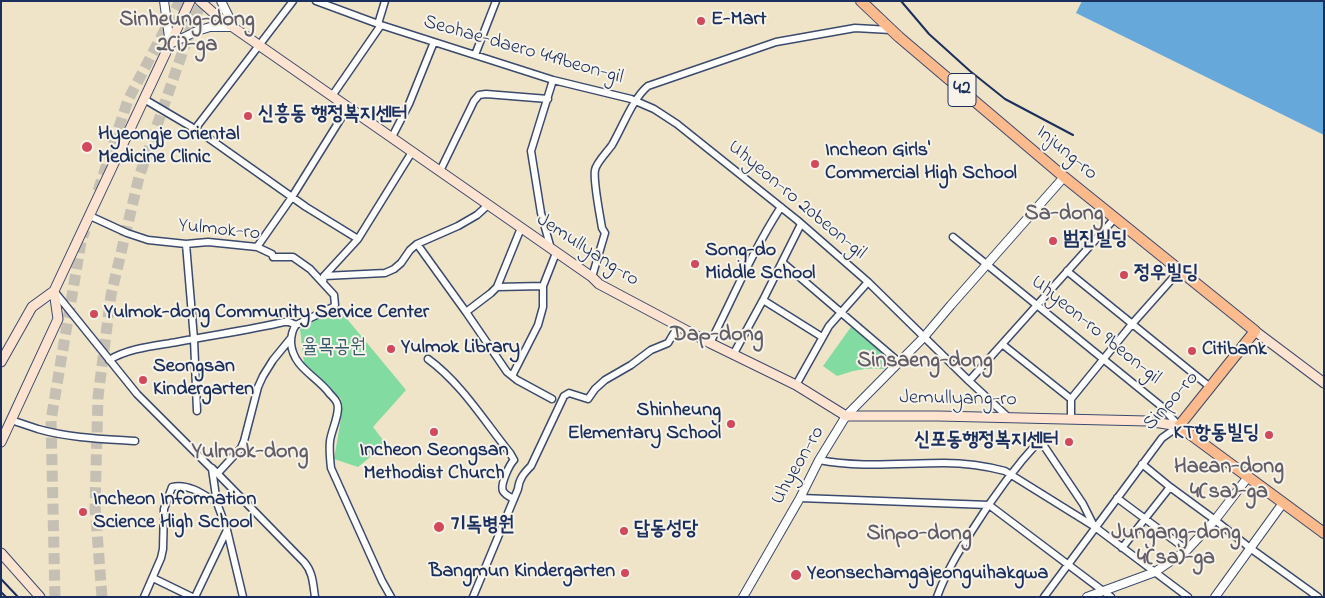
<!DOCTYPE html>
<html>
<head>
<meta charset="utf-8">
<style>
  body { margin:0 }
  #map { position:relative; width:1325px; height:598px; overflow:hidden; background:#efe4c8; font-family:"Indie Flower",sans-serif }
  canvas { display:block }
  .frame { position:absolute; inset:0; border:2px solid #1b2f5e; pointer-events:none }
</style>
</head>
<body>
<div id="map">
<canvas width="1325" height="598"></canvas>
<div class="frame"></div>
</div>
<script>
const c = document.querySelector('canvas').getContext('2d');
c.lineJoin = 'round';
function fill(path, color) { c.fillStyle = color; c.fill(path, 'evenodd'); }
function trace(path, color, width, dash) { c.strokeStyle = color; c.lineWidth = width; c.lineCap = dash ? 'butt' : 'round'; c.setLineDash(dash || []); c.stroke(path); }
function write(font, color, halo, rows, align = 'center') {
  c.font = font + ' "Indie Flower","Poor Story",sans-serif'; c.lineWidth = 4; c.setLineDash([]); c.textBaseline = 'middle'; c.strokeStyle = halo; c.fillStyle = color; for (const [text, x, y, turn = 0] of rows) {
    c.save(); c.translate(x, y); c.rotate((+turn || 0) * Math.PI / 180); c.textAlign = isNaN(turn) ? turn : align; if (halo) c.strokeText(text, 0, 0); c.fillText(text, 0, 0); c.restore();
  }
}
fill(new Path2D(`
  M 338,308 L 406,390 L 373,427 L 386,444 L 358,467 L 334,459 L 342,413 L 341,399 L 304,363 L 300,329 Z
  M 851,327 L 892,361 L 885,369 C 867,367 854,370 837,376 L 823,366 Z`), '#82dba0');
fill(new Path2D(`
  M 1082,1 L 1324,1 L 1324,135 L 1076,13 Z`), '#67a8db');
trace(new Path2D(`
  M 98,191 L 128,100 L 180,1
  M 55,597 L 51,420 L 81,242 L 85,230
  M 102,597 L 95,506 L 98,397 L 111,295 L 139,177 L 192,25 L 202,1`), '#c5c0b3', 11, [11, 5.5]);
const minor = new Path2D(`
  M 316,1 L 381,25 L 553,80 L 631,99 L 654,109 L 677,124 L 797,220 L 868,282 L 969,381 L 1009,418
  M 378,24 L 385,1
  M 475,55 L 496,1
  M 332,96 L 381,25
  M 144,99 L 200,132 L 306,207 L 358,239
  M 195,129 L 293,1
  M 392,137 L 409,104 L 434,42
  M 440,171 L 474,101 L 479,95 L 486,94 L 548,99
  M 90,216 L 127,233 L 148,240 L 186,244 L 208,242 L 257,247 L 272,254 L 273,257 L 293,257 L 310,269 L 334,295 L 335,305 L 333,307 L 296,325 C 292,330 291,336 291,343 C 293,368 317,376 330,394 C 333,397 336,400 337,403 C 341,412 331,431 330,441 C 329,450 330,459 331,468 L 382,581 L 391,597
  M 953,237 L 1161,406 L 1179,426 L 1162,438 L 1044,597
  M 186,244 L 194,339 L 197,411
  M 417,244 L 466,312 L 507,372 L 517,380 L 552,399
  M 257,247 L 292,197 L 348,107
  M 551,249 L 541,213 L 531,151 L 553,80
  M 782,262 L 900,363
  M 1067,271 L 1210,387
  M 324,276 L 358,239 L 412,152
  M 592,277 L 605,233 L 602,228 C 600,215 593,181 595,170 C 596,163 607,152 612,145 C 622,128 633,98 648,86 L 776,42 L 855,28 L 891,30
  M 323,282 L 324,276 L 385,273 L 394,269 L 401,263 L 410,250 L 417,244 L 458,226 L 477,215 L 488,205
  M 543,286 L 556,253
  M 497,287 L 543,286 L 543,307 L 538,325 L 512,376
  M 54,291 L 137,394 L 212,469 L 217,503 L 227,530 L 243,597
  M 763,300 L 822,337
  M 466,312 L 491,293 L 497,287 L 521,228
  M 710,343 C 733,298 753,250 781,207
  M 1002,344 L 1071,399
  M 733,355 L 763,300 L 801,224
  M 428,359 C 462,384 484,421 510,453 L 514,460 C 509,465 500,485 503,491 C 505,495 510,497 514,499
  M 109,360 C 129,348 154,346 177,342 C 213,335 249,330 284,322 L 289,322 L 296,325
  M 969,381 L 1115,218
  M 796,385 L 829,326 L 868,282
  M 1071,419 L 1071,399 L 1132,324 L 1180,270
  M 11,420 C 20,423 29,426 38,429 C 69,438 103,439 135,441
  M 819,460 C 860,468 902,463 944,463 C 964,463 986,466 1005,471 L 1095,527 L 1188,597
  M 1142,464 L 1170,487 L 1215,520 L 1250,548 L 1318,597
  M 212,468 L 304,562 C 313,572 313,584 315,597
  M 218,473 L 241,448 L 244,441 L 258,387 L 263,376 L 273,360 L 291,338
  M 800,498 L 989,505 L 1111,597
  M 1117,498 L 1187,550
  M 1122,548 L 1170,487
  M 153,578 L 192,597
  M 144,597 L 161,558 L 163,549 L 164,509 L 172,487 C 188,483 203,494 217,503
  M 195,597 L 227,530
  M 473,597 L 518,489 C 519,479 524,473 531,466 L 564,396 L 569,393 L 588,399 L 595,389 L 605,380 L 631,365 L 651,350 L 668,343 L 678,326
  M 937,597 C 946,572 959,551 973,529 C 993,497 1015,467 1040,440 L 1083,504 L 1094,526`);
const tertiary = new Path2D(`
  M 164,1 L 170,44 L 197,31 L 210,27 L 234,27 L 221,1
  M 743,597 L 800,498 L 819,460 L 846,416 L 924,337 L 951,305 L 1064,177
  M 1087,597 L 1155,572 L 1187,550 L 1215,520 L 1248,477
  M 1215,597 L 1283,503`);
const secondary = new Path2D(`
  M 200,1 L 217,16 L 592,277 L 599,284 L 710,343 L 796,385 L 846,416 L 938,416 L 1147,421 L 1179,426
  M 1255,331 L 1324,383
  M 1,362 L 32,307 L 54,291 L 190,1
  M 1,442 L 58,319 L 54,291
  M 1,553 L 40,597`);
const primary = new Path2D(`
  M 861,1 L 899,37 L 1064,177 L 1255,331 L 1179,426 L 1324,533`);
trace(minor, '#3b4a6e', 9);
trace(tertiary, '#3b4a6e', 10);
trace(secondary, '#3b4a6e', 11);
trace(primary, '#3b4a6e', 12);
trace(minor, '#fff', 6);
trace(tertiary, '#fff', 8);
trace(secondary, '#fee3d1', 9);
trace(primary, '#fcba8d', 10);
trace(new Path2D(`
  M 901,1 L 929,34 L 970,71 L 1005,99 L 1073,135
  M 1,579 L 18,597
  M 1,592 L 6,597`), '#1b2f5e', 2);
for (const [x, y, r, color] of [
  [701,21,5,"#d1495b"],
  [248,116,5,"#d1495b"],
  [87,147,6,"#d1495b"],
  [815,164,5,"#d1495b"],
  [1053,241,5,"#d1495b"],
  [695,264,5,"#d1495b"],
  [1124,275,5,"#d1495b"],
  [94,314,5,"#d1495b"],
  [391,349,5,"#d1495b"],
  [1192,351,5,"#d1495b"],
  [143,380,5,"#d1495b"],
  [731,424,5,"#d1495b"],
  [434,432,5,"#d1495b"],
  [1269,435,5,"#d1495b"],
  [1069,442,5,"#d1495b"],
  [83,512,5,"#d1495b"],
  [439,527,6,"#d1495b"],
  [624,531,5,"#d1495b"],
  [625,573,5,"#d1495b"],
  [796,575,6,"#d1495b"]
]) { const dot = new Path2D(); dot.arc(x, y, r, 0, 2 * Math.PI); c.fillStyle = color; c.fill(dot); trace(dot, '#f7f3e8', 2); }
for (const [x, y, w] of [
  [962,90,28]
]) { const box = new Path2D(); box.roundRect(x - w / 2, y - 16.5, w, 33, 4); c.fillStyle = '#f7f3e8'; c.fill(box); trace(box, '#1b2f5e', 1); }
write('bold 19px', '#1b2f5e', null, [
  ["42",962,90]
]);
write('bold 20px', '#1b2f5e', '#f7f3e8', [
  ["E-Mart",711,21],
  ["신흥동 행정복지센터",258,116],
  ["Hyeongje Oriental",98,136],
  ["Medicine Clinic",98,159],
  ["Incheon Girls'",825,152],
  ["Commercial High School",825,175],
  ["범진빌딩",1063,241],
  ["Song-do",705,252],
  ["Middle School",705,275],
  ["정우빌딩",1134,275],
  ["Yulmok-dong Community Service Center",104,314],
  ["Yulmok Library",401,349],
  ["Citibank",1202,351],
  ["Seongsan",153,368],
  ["Kindergarten",153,391],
  ["Shinheung",721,412,"right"],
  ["Elementary School",721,435,"right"],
  ["KT항동빌딩",1259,435,"right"],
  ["신포동행정복지센터",1059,442,"right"],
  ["Incheon Seongsan",434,452,"center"],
  ["Methodist Church",434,475,"center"],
  ["Incheon Information",93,501],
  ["Science High School",93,524],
  ["기독병원",450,527],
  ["답동성당",634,531],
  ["Bangmun Kindergarten",615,573,"right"],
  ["Yeonsechamgajeonguihakgwa",807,575]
], 'left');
write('20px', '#1b2f5e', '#f7f3e8', [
  ["Seohae-daero 449beon-gil",523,51,16],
  ["Injung-ro",1066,154,40],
  ["Uhyeon-ro 20beon-gil",796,201,40],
  ["Yulmok-ro",219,231,6],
  ["Jemullyang-ro",587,251,33],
  ["Uhyeon-ro 9beon-gil",1095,331,39],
  ["Jemullyang-ro",958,400,1],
  ["Sinpo-ro",1172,402,-48],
  ["Uhyeon-ro",799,466,-60]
]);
write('20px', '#355a6e', '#f7f3e8', [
  ["율목공원",334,349]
]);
write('bold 22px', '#625e69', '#f7f3e8', [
  ["Sinheung-dong",187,21],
  ["2(i)-ga",187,46],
  ["Sa-dong",1064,215],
  ["Dap-dong",717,336],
  ["Sinsaeng-dong",925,362],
  ["Yulmok-dong",250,453],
  ["Haean-dong",1229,468],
  ["4(sa)-ga",1229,493],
  ["Jungang-dong",1176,534],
  ["4(sa)-ga",1176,559],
  ["Sinpo-dong",919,535]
]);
</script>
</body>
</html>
